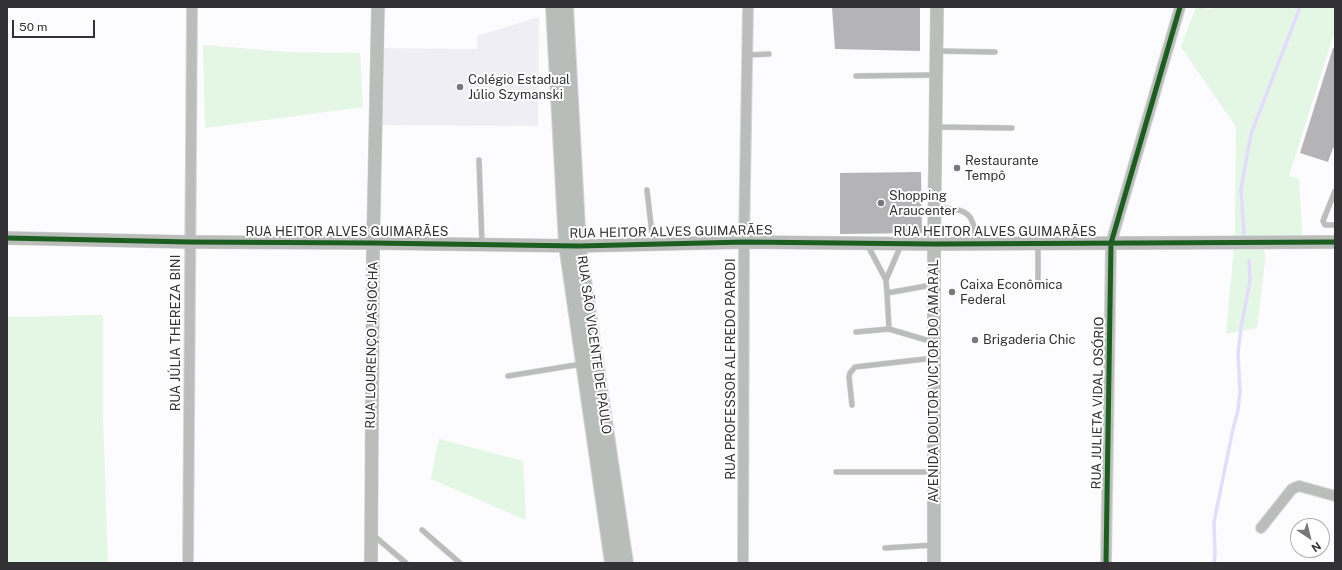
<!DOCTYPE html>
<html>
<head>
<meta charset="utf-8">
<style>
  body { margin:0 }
  #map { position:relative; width:1342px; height:570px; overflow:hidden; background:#fcfbfd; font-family:"Public Sans",sans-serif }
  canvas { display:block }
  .frame { position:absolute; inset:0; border:8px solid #323133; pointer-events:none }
  .north { position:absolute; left:1290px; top:518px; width:40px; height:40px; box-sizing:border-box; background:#fff; border:1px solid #adadad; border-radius:50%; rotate:145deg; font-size:11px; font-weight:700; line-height:16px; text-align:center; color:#323133 }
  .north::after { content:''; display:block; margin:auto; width:14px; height:18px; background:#79787a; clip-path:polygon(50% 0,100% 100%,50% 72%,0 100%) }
  .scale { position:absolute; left:12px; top:20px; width:83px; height:18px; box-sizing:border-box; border:2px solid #323133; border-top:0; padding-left:5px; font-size:12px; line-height:14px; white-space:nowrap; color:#323133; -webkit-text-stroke:3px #fff; paint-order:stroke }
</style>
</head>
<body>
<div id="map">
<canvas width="1342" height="570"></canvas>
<div class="frame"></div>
<div class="north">N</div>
<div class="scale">50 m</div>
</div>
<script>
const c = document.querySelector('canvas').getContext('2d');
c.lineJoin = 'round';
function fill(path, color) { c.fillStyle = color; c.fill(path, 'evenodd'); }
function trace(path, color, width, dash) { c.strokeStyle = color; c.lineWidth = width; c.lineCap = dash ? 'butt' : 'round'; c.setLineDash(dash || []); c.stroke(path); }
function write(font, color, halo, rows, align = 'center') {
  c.font = font + ' "Public Sans",sans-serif'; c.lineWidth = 4; c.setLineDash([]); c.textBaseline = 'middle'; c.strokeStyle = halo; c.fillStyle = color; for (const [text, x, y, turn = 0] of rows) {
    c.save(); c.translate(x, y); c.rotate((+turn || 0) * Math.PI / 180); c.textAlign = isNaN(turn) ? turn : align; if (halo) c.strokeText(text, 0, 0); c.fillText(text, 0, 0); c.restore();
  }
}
fill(new Path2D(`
  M 539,17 L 538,126 L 382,125 L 383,48 L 477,49 L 477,36 Z`), '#f0eef5');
fill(new Path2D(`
  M 1196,7 L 1211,9 L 1220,7 L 1335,7 L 1335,30 L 1289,176 L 1299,179 L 1302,235 L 1264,235 L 1265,262 L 1257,328 L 1226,334 L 1235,235 L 1236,127 L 1181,47 Z
  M 203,45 L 287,52 L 360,53 L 363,107 L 205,128 Z
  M 103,315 L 103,419 L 108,563 L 7,563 L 7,317 Z
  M 439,439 L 523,461 L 526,520 L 431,479 Z`), '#e4f6e4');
trace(new Path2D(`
  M 1244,234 L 1241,189 L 1251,134 L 1300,7
  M 1214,563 L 1215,554 L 1214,522 L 1233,429 L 1238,410 L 1240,391 L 1238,353 L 1241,328 L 1250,280 L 1249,261`), '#e4dcfe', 3.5);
fill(new Path2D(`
  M 832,7 L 920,7 L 920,51 L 835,49 Z
  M 1333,48 L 1335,48 L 1335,149 L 1333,148 L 1328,162 L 1300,153 Z
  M 921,172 L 922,233 L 840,234 L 840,173 Z`), '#b4b3b5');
const service = new Path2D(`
  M 938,51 L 995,52
  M 748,55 L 769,54
  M 856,76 L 935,75
  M 937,127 L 1012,128
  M 479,160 L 482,244
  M 647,190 L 653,243
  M 1335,191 L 1323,221 L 1325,225 L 1335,225
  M 935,208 C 947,209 967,207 972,221 C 975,227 975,236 976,243
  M 867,244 L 886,280 L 887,293
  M 1038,244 L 1038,285
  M 886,280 L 901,245
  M 932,285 L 887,293 L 889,329 L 933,342
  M 856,332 L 889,329
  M 508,376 L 582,364
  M 852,405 L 849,377 L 850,373 L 855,367 L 934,358
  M 836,472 L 933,472
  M 422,530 L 460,563
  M 373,535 L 406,563
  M 885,548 L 934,545`);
const minor = new Path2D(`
  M 1261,528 L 1292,489 L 1299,486 L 1335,496
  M 188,563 L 192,7
  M 743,563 L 744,242 L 748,7
  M 1106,563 L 1111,243 L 1180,7`);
const tertiary = new Path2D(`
  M 7,238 L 189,242 L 373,243 L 579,246 L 744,242 L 934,244 L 1335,242
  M 371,563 L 373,248 L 378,7
  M 934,563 L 934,244 L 937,7`);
const secondary = new Path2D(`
  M 553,7 L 566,245 L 612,563
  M 566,7 L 579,246 L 626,563`);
trace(service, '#d8d7d9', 6);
trace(minor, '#d8d7d9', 12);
trace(tertiary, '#d8d7d9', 14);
trace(secondary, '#d8d7d9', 16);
trace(service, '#babdba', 5);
trace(minor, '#babdba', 10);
trace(tertiary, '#babdba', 13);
trace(secondary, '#b9bdb9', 14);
trace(new Path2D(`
  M 7,238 L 189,242 L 373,243 L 579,246 L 744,242 L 934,244 L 1335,242
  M 1106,563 L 1111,243 L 1180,7`), '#1b5e20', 5);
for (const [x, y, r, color] of [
  [460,87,4,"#79787a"],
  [957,168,4,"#79787a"],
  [881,203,4,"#79787a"],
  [952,292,4,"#79787a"],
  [975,340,4,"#79787a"]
]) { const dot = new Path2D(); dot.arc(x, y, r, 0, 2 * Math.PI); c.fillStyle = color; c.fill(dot); trace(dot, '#fff', 1.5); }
write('13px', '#323133', '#fff', [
  ["Colégio Estadual",468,80],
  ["Júlio Szymanski",468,95],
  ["Restaurante",965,161],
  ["Tempô",965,176],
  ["Shopping",889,196],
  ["Araucenter",889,211],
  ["Caixa Econômica",960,285],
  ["Federal",960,300],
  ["Brigaderia Chic",983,340]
], 'left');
write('13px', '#323133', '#fff', [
  ["RUA HEITOR ALVES GUIMARÃES",347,232],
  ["RUA HEITOR ALVES GUIMARÃES",671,232,-1],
  ["RUA HEITOR ALVES GUIMARÃES",995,232],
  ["RUA JÚLIA THEREZA BINI",176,333,-90],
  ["RUA LOURENÇO JASIOCHA",372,345,-89],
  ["RUA SÃO VICENTE DE PAULO",594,345,82],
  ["RUA PROFESSOR ALFREDO PARODI",731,369,-90],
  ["AVENIDA DOUTOR VICTOR DO AMARAL",934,381,-90],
  ["RUA JULIETA VIDAL OSÓRIO",1098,403,-89]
]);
</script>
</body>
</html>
